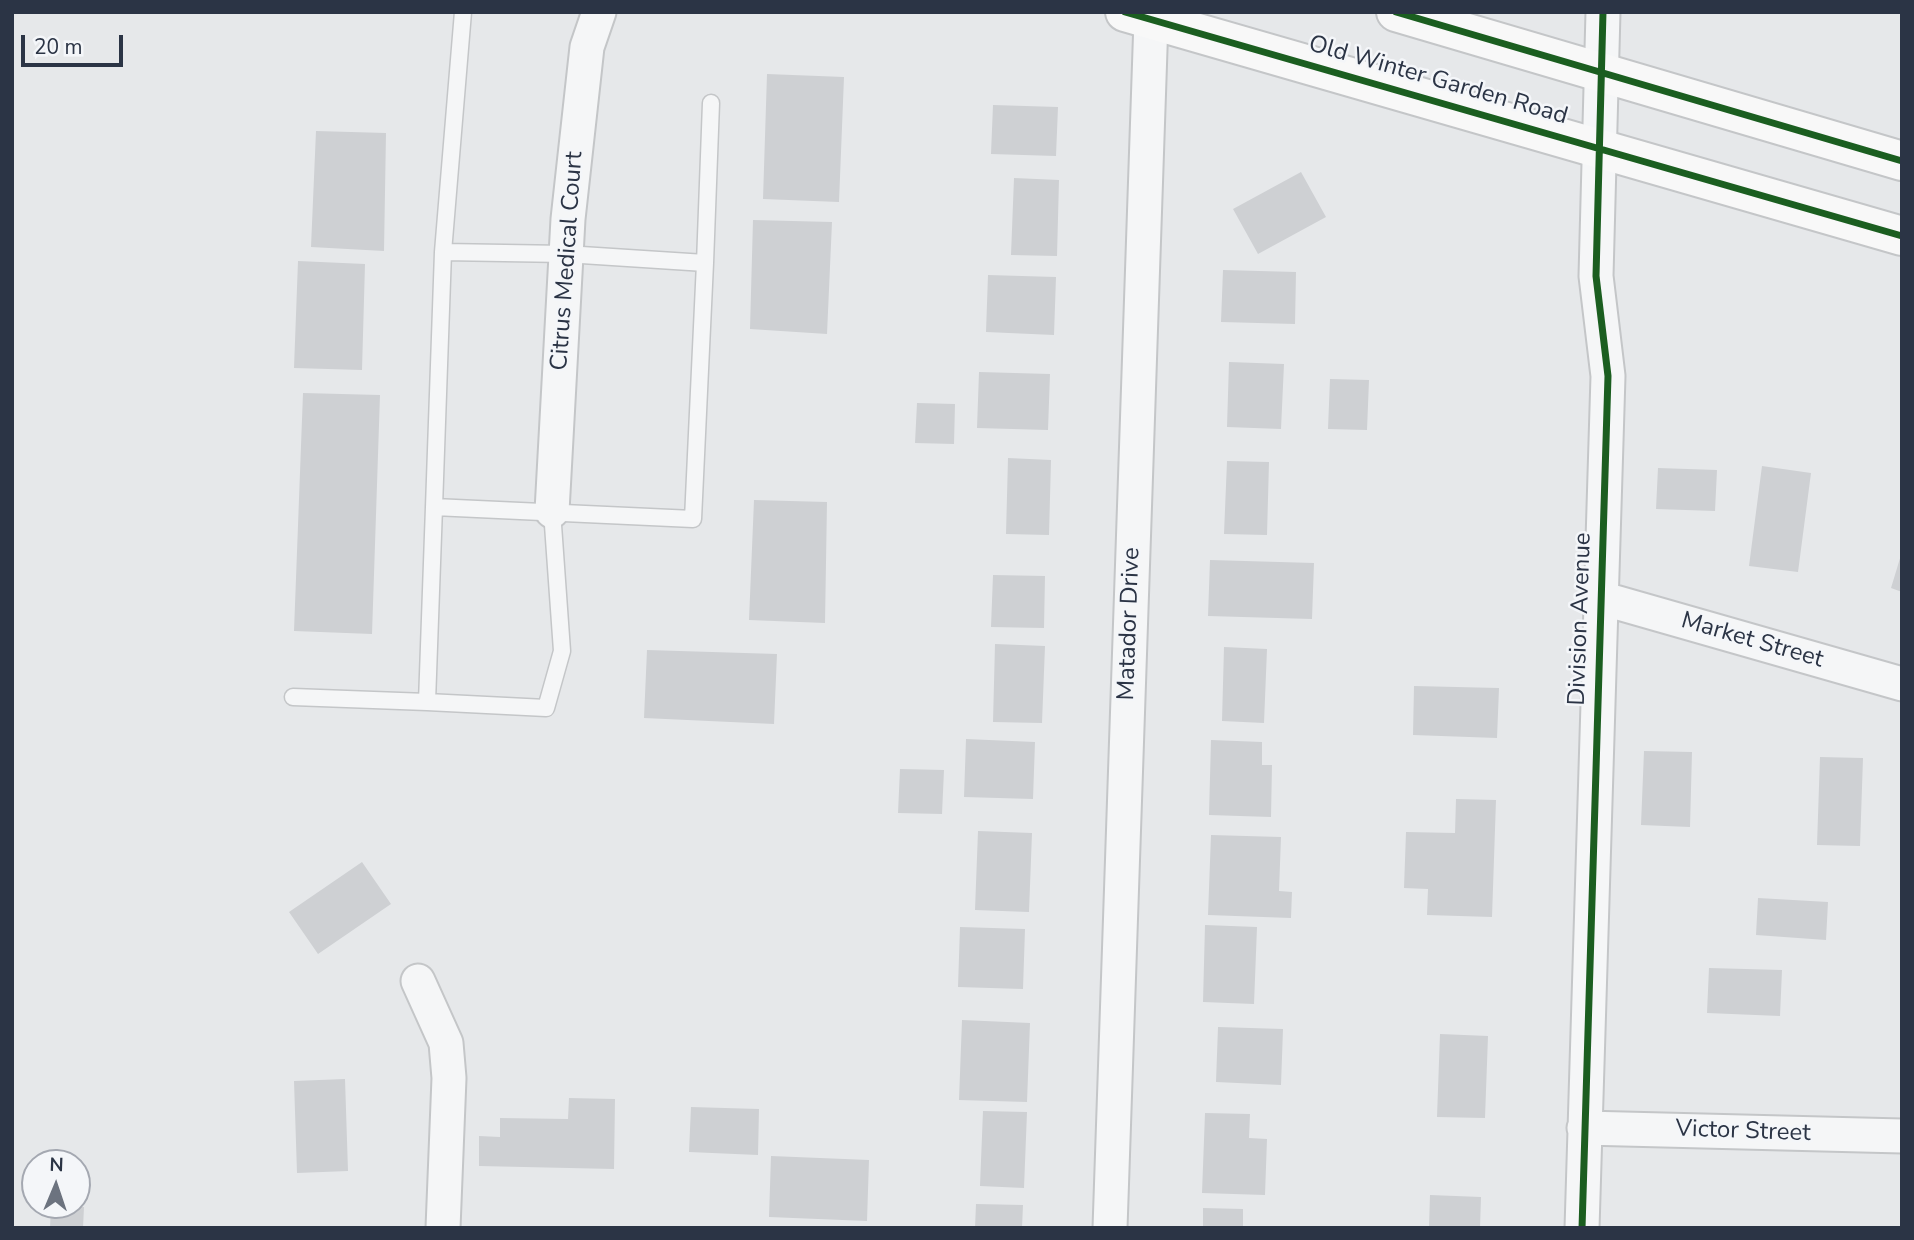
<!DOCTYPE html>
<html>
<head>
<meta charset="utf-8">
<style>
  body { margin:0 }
  #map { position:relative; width:1914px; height:1240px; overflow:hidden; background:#e6e8ea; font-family:"Nunito Sans",sans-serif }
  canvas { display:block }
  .frame { position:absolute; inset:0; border:14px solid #2b3445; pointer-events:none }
  .north { position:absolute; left:21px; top:1149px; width:70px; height:70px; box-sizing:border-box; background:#f4f6f9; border:2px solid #a4a8b1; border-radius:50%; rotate:2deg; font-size:19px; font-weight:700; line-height:28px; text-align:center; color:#2b3445 }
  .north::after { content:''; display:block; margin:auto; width:24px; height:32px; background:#6c737f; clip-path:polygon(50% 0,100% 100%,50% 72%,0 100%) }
  .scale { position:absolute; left:21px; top:35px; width:102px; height:32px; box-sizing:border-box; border:4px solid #2b3445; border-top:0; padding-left:9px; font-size:21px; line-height:24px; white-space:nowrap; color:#2b3445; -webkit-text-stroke:5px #f4f6f9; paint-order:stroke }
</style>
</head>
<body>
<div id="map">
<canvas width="1914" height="1240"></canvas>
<div class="frame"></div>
<div class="north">N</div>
<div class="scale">20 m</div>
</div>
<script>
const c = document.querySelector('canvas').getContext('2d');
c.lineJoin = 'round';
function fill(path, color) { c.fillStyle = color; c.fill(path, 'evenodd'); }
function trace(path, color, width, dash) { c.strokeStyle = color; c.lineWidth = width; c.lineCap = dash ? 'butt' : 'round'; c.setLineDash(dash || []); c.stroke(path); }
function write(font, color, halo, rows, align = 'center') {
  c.font = font + ' "Nunito Sans",sans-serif'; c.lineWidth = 5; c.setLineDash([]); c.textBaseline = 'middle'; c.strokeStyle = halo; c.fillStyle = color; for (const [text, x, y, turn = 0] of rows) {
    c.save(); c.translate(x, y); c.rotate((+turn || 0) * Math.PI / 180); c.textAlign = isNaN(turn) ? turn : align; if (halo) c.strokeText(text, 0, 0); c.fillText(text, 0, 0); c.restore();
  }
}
fill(new Path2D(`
  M 767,74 L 844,77 L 839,202 L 763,199 Z
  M 993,105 L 1058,107 L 1056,156 L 991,154 Z
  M 316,131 L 386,133 L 384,251 L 311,247 Z
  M 1301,172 L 1326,217 L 1258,254 L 1233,209 Z
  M 1014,178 L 1059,180 L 1057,256 L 1011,255 Z
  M 753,220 L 832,222 L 827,334 L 750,329 Z
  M 298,261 L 365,264 L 362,370 L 294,368 Z
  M 1223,270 L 1296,272 L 1295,324 L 1221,322 Z
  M 988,275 L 1056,277 L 1054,335 L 986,332 Z
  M 1229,362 L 1284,364 L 1281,429 L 1227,427 Z
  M 979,372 L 1050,374 L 1048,430 L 977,428 Z
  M 1330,379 L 1369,380 L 1367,430 L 1328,429 Z
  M 303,393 L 380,395 L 372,634 L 294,631 Z
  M 917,403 L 955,404 L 954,444 L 915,443 Z
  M 1008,458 L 1051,460 L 1049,535 L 1006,534 Z
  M 1227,461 L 1269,462 L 1267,535 L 1224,534 Z
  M 1762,466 L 1811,473 L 1798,572 L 1749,566 Z
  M 1658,468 L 1717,470 L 1715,511 L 1656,509 Z
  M 754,500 L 827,502 L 825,623 L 749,620 Z
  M 1901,555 L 1902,555 L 1902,592 L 1891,588 Z
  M 1210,560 L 1314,563 L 1312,619 L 1208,616 Z
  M 993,575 L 1045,576 L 1044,628 L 991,627 Z
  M 995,644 L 1045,646 L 1042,723 L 993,722 Z
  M 1224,647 L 1267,649 L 1264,723 L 1222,721 Z
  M 647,650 L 777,654 L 774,724 L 644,718 Z
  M 1414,686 L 1499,688 L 1497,738 L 1413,735 Z
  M 966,739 L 1035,742 L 1033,799 L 964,797 Z
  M 1211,740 L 1262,742 L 1262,765 L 1272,765 L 1271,817 L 1209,815 Z
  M 1644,751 L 1692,752 L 1690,827 L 1641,825 Z
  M 1820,757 L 1863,758 L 1860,846 L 1817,845 Z
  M 900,769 L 944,770 L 942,814 L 898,813 Z
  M 1456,799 L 1496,800 L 1492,917 L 1427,915 L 1428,889 L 1404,888 L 1406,832 L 1455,833 Z
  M 978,831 L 1032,833 L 1029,912 L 975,910 Z
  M 1211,835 L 1281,837 L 1279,891 L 1292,892 L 1291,918 L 1208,915 Z
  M 362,862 L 391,904 L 318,954 L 289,912 Z
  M 1758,898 L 1828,902 L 1826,940 L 1756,935 Z
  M 1205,925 L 1257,927 L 1254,1004 L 1203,1002 Z
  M 960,927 L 1025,929 L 1023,989 L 958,987 Z
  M 1709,968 L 1782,970 L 1780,1016 L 1707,1013 Z
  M 962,1020 L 1030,1023 L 1027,1102 L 959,1100 Z
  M 1218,1027 L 1283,1029 L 1281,1085 L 1216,1082 Z
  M 1440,1034 L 1488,1036 L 1485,1118 L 1437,1117 Z
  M 345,1079 L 348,1171 L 297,1173 L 294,1081 Z
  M 569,1098 L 615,1099 L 614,1169 L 479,1166 L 479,1136 L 500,1137 L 500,1118 L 568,1119 Z
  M 691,1107 L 759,1109 L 758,1155 L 689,1152 Z
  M 983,1111 L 1027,1112 L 1024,1188 L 980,1186 Z
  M 1205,1113 L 1250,1114 L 1249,1138 L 1267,1139 L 1265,1195 L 1202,1193 Z
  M 771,1156 L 869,1160 L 867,1221 L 769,1217 Z
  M 1430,1195 L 1481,1197 L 1480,1228 L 1429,1228 Z
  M 976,1204 L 1023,1205 L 1022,1228 L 975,1228 Z
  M 51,1206 L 84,1207 L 83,1228 L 50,1228 Z
  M 1203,1208 L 1243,1209 L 1243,1228 L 1203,1228 Z`), '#ced0d3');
const service = new Path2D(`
  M 443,252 L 566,254 L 705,263 L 693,519 L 434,507 Z
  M 443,252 L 463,12
  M 705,263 L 711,103
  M 434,507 L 427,702 L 546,708 L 562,651 L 552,511
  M 293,697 L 427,702`);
const minor = new Path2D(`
  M 552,511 L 568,219 L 587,47 L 599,12
  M 1601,598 L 1902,684
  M 418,981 L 446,1043 L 449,1078 L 443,1228
  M 1584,1128 L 1902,1136
  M 1110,1228 L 1151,20
  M 1582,1228 L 1608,376 L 1596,276 L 1603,12`);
const secondary = new Path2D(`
  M 1125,12 L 1902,236
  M 1396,12 L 1902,161`);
trace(service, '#c4c6c8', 19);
trace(minor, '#c4c6c8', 37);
trace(secondary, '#c4c6c8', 42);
trace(service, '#f5f6f7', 16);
trace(minor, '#f5f6f7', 33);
trace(secondary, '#f8f8f8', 38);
trace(new Path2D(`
  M 1125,12 L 1902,236
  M 1396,12 L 1902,161
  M 1582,1228 L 1608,376 L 1596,276 L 1603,12`), '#1b5e20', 7);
write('24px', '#2b3445', '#f4f6f9', [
  ["Old Winter Garden Road",1438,81,16],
  ["Citrus Medical Court",568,261,-86],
  ["Division Avenue",1581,619,-88],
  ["Matador Drive",1130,624,-88],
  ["Market Street",1752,641,16],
  ["Victor Street",1743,1132,2]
]);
</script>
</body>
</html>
